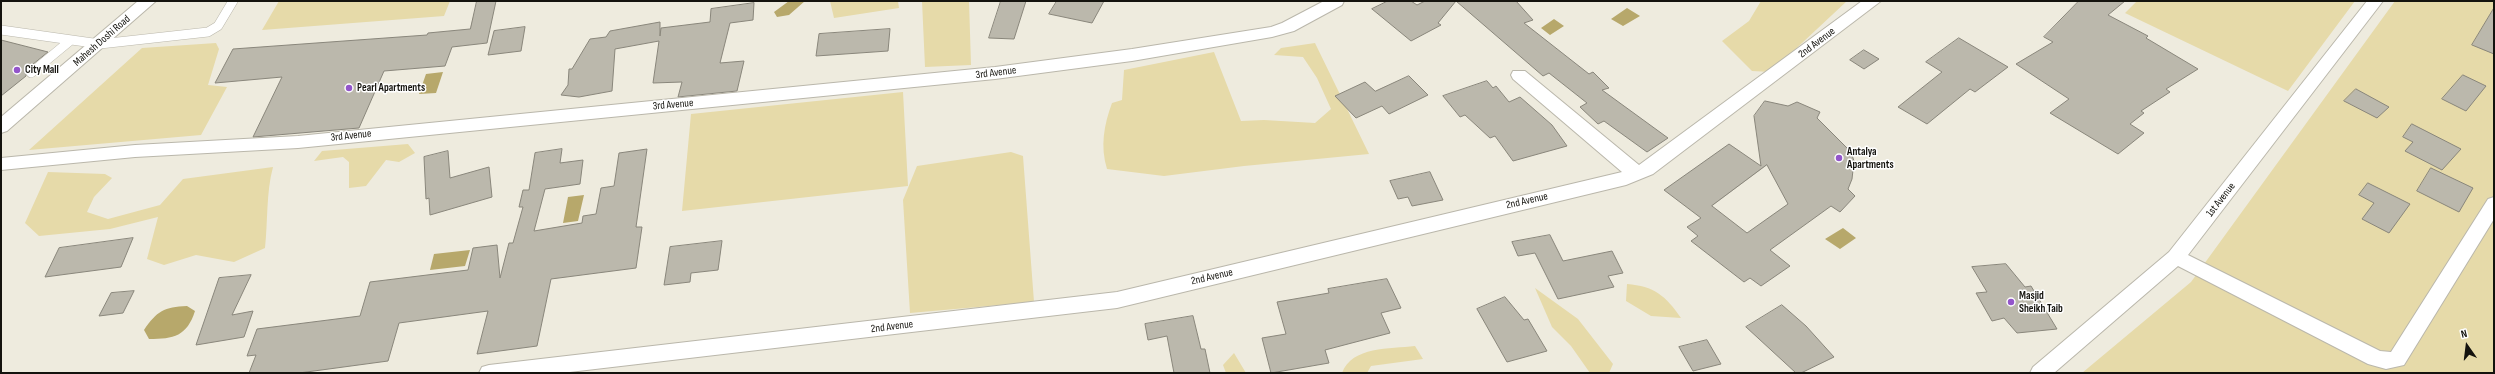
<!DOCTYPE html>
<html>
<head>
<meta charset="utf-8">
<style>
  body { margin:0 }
  #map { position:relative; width:2495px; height:374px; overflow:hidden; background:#eeebde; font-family:"Sofia Sans Condensed",sans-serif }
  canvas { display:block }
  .frame { position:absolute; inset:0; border:2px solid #14130e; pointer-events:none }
  .north { position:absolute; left:2447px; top:326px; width:40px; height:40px; -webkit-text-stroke:3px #fff; paint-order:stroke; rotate:346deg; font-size:11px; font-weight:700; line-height:16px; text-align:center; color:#14130e }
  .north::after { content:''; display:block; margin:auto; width:14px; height:18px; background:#14130e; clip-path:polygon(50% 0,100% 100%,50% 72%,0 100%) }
</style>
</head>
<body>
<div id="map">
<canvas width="2495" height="374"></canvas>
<div class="frame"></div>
<div class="north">N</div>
</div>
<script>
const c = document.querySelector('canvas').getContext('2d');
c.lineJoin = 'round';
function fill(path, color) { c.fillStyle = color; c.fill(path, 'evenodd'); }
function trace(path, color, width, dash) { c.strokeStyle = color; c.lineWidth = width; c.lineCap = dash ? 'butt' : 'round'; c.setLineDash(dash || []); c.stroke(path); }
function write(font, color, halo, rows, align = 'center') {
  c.font = font + ' "Sofia Sans Condensed",sans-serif'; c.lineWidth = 3; c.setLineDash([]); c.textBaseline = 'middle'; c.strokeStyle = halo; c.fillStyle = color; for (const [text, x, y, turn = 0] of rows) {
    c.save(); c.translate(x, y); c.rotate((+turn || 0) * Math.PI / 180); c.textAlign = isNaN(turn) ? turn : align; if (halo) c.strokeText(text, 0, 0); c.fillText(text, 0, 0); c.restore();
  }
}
fill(new Path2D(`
  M 279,1 L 450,1 L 444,16 L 262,30 Z
  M 830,1 L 898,1 L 899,8 L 834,18 Z
  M 922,1 L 969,1 L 971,65 L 925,67 Z
  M 1761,1 L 1847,1 L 1771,72 L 1752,71 L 1722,41 L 1749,21 Z
  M 2137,1 L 2355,1 L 2288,91 L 2125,13 Z
  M 2395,1 L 2494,1 L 2494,373 L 2082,373 L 2191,282 Z
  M 216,43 L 219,49 L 208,85 L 227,87 L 201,135 L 29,150 L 142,48 Z
  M 1315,43 L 1369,154 L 1244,166 L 1164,176 L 1107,169 C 1100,146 1104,125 1112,103 L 1122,100 L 1124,70 L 1214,52 L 1241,121 L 1264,120 L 1315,123 L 1331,109 L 1317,78 L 1303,57 L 1274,55 L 1281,48 Z
  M 903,92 L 908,186 L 682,211 L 691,114 Z
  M 408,144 L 415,153 L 399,162 L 386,160 L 366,186 L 349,188 L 349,162 L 343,157 L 314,161 L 322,151 Z
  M 1011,152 L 1023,156 L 1034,302 L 910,313 L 903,200 L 917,166 Z
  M 273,167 C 266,193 268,221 265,248 L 234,262 L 196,255 L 164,265 L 147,259 L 158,217 L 110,229 L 39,236 L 25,223 L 48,172 L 105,174 L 112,178 L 94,197 L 87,212 L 108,219 L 160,205 L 183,179 Z
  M 1627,284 C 1654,286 1666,296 1681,318 L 1651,316 L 1626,301 Z
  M 1535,288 L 1578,319 L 1613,364 L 1609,373 L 1590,373 L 1571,346 L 1552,327 Z
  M 1415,346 L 1423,359 L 1371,366 L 1367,373 L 1342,373 C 1352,346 1390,349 1415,346 Z
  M 1234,353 L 1246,373 L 1226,373 L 1223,365 Z`), '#e6daa9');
fill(new Path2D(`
  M 789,1 L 805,1 L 789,15 L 777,17 L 774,12 Z
  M 1627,8 L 1640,16 L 1623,26 L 1611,19 Z
  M 1554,19 L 1564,26 L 1550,35 L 1541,28 Z
  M 443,72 L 436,93 L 419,94 L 426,74 Z
  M 584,195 L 578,221 L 563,223 L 568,197 Z
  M 1843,228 L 1856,238 L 1840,249 L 1825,239 Z
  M 470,250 L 465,266 L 430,270 L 434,254 Z
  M 187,306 L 195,311 C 187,336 174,339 149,339 L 144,330 C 157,311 164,307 187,306 Z`), '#b7a86b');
const building = new Path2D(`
  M 477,1 L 496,1 L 487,43 L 452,47 L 445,66 L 384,71 L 359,128 L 253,137 L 282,77 L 215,83 L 233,49 L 427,35 L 428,33 L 470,29 Z
  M 1001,1 L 1026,1 L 1014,39 L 989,38 Z
  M 1057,1 L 1104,1 L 1092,23 L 1049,14 Z
  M 1388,1 L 1411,1 L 1417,5 L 1425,1 L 1516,1 L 1533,20 L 1524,23 L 1589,74 L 1593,72 L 1609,88 L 1602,90 L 1668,138 L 1647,152 L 1604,121 L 1598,124 L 1580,107 L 1587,103 L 1549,73 L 1543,76 L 1456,1 L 1438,23 L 1441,25 L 1411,41 L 1372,9 Z
  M 2079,1 L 2125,1 L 2108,15 L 2148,36 L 2146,38 L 2198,69 L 2166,89 L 2170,92 L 2141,111 L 2144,113 L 2130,124 L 2144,133 L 2118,154 L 2050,113 L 2069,99 L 2016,64 L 2053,42 L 2044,37 Z
  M 754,3 L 753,20 L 730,23 L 720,63 L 744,61 L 737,91 L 678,97 L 682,82 L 653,83 L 659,41 L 615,49 L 612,91 L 579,97 L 561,95 L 568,85 L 569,69 L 572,69 L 590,39 L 606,37 L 610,31 L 660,22 L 660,36 L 661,28 L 710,22 L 711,9 Z
  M 2494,8 L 2494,54 L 2472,45 Z
  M 525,27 L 521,51 L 488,55 L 494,31 Z
  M 890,29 L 888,51 L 816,56 L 819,34 Z
  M 1959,38 L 2008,67 L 1975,92 L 1970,89 L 1927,124 L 1898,107 L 1942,72 L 1926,62 Z
  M 1,40 L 48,52 L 27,69 L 26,76 L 1,96 Z
  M 1864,50 L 1879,59 L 1864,69 L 1850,60 Z
  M 2463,75 L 2486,86 L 2466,111 L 2442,99 Z
  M 1409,76 L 1428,95 L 1389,114 L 1382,106 L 1356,118 L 1335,96 L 1365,82 L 1375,91 Z
  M 1487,81 L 1493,88 L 1496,86 L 1509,102 L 1520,97 L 1552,125 L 1567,146 L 1513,161 L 1495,136 L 1490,138 L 1465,115 L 1460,117 L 1443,96 Z
  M 2356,89 L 2389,107 L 2377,118 L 2344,101 Z
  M 1765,101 L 1788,106 L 1797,102 L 1820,112 L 1817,118 L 1851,152 L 1854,161 L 1852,179 L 1848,189 L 1855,196 L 1840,212 L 1831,206 L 1770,250 L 1790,266 L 1761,286 L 1750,278 L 1744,282 L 1691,241 L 1698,236 L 1687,227 L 1701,218 L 1664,190 L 1729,144 L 1761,166 L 1754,116 ZM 1767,165 L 1788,204 L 1747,233 L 1712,206 Z
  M 2412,124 L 2461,149 L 2442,170 L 2405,151 L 2413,142 L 2403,137 Z
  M 562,149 L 560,163 L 583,160 L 580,184 L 545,189 L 534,231 L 582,223 L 583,216 L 596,214 L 601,188 L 614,186 L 619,153 L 647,149 L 636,227 L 642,227 L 636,268 L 551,279 L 537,346 L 477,354 L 488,311 L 399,323 L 388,361 L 299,373 L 249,373 L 256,355 L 247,356 L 257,329 L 360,316 L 370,282 L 468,270 L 473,248 L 497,245 L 500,278 L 509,243 L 513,243 L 523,207 L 519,207 L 523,190 L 529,190 L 535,153 Z
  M 448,151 L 450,178 L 489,167 L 492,197 L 430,215 L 429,198 L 426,199 L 424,157 Z
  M 2431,168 L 2473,188 L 2459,212 L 2417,191 Z
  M 1430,172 L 1443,200 L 1412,206 L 1408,197 L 1398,199 L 1390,181 Z
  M 2368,183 L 2410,204 L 2389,233 L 2362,219 L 2374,203 L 2359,195 Z
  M 1550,235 L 1563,261 L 1612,251 L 1623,273 L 1608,276 L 1614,287 L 1558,299 L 1535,253 L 1518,256 L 1512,242 Z
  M 133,238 L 121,267 L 45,277 L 59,248 Z
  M 722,241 L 718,270 L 691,273 L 690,282 L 664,285 L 670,247 Z
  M 2006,264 L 2025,287 L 2031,286 L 2057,329 L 2017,333 L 2004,318 L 1992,321 L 1976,293 L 1987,292 L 1972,267 Z
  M 251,275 L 232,315 L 253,311 L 244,337 L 196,345 L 219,278 Z
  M 1387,279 L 1401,308 L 1381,313 L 1390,333 L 1325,350 L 1329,363 L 1271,373 L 1262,338 L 1286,334 L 1277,302 L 1329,293 L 1328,289 Z
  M 134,291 L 123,313 L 99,316 L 111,293 Z
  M 1505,297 L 1524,320 L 1528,319 L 1547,351 L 1507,362 L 1477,309 Z
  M 1782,305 L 1806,326 L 1834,357 L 1801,373 L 1796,373 L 1746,327 Z
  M 1193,316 L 1201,349 L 1205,349 L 1210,373 L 1174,373 L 1167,336 L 1148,340 L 1145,324 Z
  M 1707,340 L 1721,364 L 1693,371 L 1679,347 Z`);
fill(building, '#bbb8ac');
trace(building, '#89867b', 1);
const lane = new Path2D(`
  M 1,30 L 100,44 L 208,32 L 218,26 L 233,1
  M 31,73 L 71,40`);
const street = new Path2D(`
  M 138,1 L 156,1 L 7,131 L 1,133 L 1,117 Z
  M 1324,1 L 1344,1 L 1342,5 L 1294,31 L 1272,37 L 1132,61 L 995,79 L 298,148 L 135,157 L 1,170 L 1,158 L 135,145 L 298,136 L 995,67 L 1132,49 L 1271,27 L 1282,23 Z
  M 1862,1 L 1881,1 L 1653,174 L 1626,185 L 1117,308 L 561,373 L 479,373 L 482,367 L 489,365 L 1117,292 L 1622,172 L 1513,79 L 1511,75 L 1513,71 L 1525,71 L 1639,165 Z
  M 2367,1 L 2383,1 L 2188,255 L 2380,351 L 2391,352 L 2488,199 L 2494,197 L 2494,219 L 2404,365 L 2386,369 L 2368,364 L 2178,266 L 2054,373 L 2030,373 L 2033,367 L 2169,252 Z`);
trace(lane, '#bab7ab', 10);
trace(street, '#bab7ab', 2);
trace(lane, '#fff', 9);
fill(street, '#fff');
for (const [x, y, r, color] of [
  [17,70,4,"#9355cb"],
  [349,88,4,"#9355cb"],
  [1839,158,4,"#9355cb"],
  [2011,302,4,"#9355cb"]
]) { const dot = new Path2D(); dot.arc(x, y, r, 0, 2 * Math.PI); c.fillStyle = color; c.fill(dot); trace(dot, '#fff', 1.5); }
write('11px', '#14130e', '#fff', [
  ["Mahesh Doshi Road",102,41,-41],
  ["2nd Avenue",1817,43,-37],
  ["3rd Avenue",996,73,-7],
  ["3rd Avenue",673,105,-5],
  ["3rd Avenue",351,136,-6],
  ["1st Avenue",2221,200,-52],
  ["2nd Avenue",1527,201,-13],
  ["2nd Avenue",1212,277,-13],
  ["2nd Avenue",892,327,-7]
]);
write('bold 11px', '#14130e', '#fff', [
  ["City Mall",25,70],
  ["Pearl Apartments",357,88],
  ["Antalya",1847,152],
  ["Apartments",1847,165],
  ["Masjid",2019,296],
  ["Sheikh Taib",2019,309]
], 'left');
</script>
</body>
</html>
